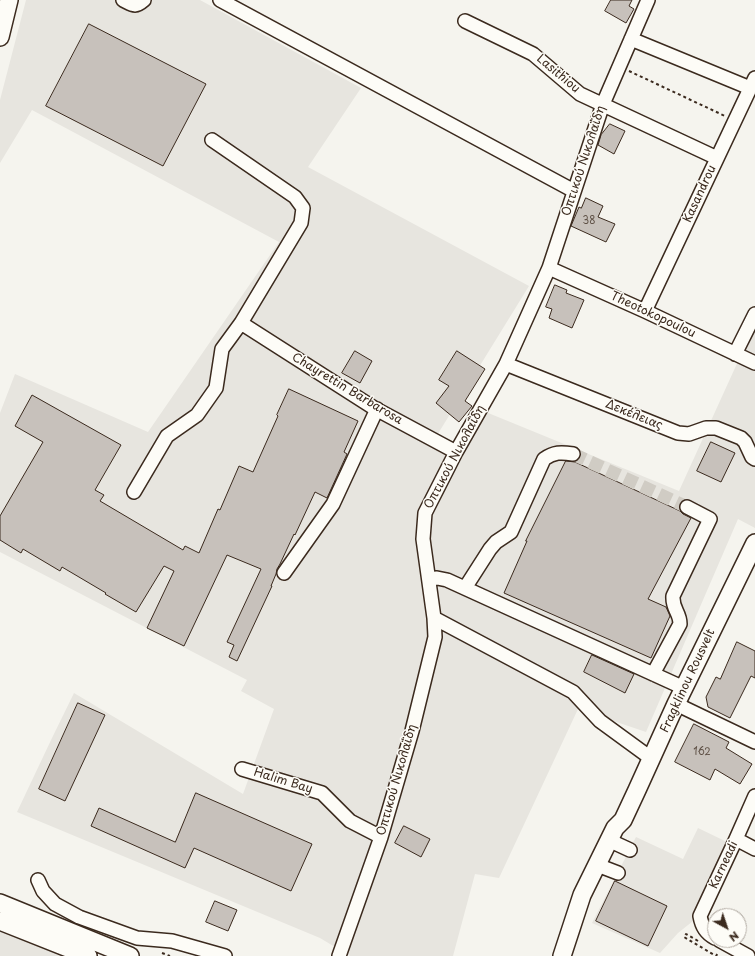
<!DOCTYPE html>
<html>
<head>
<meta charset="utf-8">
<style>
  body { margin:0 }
  #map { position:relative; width:755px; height:956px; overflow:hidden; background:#f5f4ee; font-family:"Playpen Sans",sans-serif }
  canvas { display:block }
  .north { position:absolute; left:707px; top:908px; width:40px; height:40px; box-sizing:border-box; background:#fdfcf7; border:1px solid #afa8a0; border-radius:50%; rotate:140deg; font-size:11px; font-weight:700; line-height:16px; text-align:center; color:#3b2a1e }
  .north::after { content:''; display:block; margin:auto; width:14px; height:18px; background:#3b2a1e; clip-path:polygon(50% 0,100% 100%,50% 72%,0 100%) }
</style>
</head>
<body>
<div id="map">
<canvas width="755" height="956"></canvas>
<div class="north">N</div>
</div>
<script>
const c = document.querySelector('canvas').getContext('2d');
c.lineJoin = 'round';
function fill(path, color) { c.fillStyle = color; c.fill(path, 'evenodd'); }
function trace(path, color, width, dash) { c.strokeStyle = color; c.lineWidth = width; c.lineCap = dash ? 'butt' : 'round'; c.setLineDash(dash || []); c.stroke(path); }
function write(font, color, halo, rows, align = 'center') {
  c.font = font + ' "Playpen Sans",sans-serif'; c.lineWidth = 3; c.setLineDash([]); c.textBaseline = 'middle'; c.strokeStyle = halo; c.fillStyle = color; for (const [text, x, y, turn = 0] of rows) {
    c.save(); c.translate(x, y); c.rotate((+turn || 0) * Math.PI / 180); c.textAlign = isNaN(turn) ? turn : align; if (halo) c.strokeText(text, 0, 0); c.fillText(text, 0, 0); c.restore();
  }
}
fill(new Path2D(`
  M 26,0 L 200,0 L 361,88 L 308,167 L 529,286 L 431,445 L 451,459 L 476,408 L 679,491 L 755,324 L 755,528 L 738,519 L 646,732 L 578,709 L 499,878 L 475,874 L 453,956 L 350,956 L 320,938 L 17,812 L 52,738 L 74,693 L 243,794 L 274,709 L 241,691 L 247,680 L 0,552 L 0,413 L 15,374 L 148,432 L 279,242 L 32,110 L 0,163 L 0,100 Z
  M 698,828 L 727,842 L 705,887 L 693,921 L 678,933 L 660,953 L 592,923 L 636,837 L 683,859 Z
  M 0,928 L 72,956 L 0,956 Z`), '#e7e5df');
const building = new Path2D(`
  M 611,0 L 632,0 L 629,6 L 634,9 L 626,23 L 605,11 Z
  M 89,24 L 206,84 L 163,166 L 46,106 Z
  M 610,124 L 625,131 L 614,154 L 598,145 L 601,135 Z
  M 586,198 L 603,206 L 598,217 L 615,224 L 606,242 L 571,226 L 579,207 L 581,208 Z
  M 555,285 L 567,290 L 566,293 L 584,300 L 572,328 L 549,318 L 552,309 L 546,307 Z
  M 355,351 L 372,361 L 360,383 L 342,373 Z
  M 457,351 L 485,369 L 465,401 L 472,406 L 459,422 L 436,403 L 449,386 L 439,380 Z
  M 289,389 L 358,421 L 344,452 L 347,454 L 327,498 L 315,492 L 295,535 L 294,534 L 280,564 L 277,569 L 276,574 L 271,586 L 272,586 L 237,661 L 229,657 L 234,645 L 227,642 L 261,569 L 227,555 L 184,646 L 147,628 L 174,571 L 164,566 L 136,612 L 105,594 L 106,593 L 62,567 L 60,571 L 23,549 L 21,553 L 0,540 L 0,516 L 43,442 L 15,426 L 32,395 L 121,445 L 95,490 L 104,495 L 100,501 L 183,550 L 185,546 L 199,553 L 218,509 L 220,510 L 239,466 L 253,472 L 278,416 L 277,415 Z
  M 711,442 L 735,453 L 721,482 L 697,471 Z
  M 566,461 L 575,462 L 680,511 L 683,514 L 691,518 L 648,599 L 666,607 L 670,616 L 651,658 L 504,593 L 527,541 L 526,541 Z
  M 737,642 L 755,651 L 755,678 L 751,676 L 730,718 L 708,707 L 706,697 L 716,677 L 720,679 Z
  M 592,655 L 634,674 L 625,693 L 584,672 Z
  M 78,703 L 105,715 L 65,801 L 39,789 Z
  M 694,724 L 729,742 L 726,748 L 752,764 L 740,784 L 715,769 L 710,780 L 675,762 Z
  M 196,793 L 312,844 L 291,891 L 194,848 L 185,868 L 91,826 L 99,808 L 175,842 Z
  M 404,826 L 430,839 L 421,857 L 395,843 Z
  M 615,881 L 667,906 L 648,946 L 596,921 Z
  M 215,901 L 237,910 L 228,931 L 206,922 Z`);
fill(building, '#c7c1bb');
trace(building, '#3b2a1e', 1);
trace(new Path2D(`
  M 573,454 L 687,507`), '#d0ccc4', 13, [13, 6]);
const minor = new Path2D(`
  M 123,0 C 133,5 135,8 144,0
  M 220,0 L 574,191
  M 465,21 L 533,54 L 580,94 L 717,158
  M 631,39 L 750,88
  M 549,268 L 645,311 L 755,363
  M 645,311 L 755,78
  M 241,323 L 374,408 L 456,452
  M 735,354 L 755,314
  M 506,364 L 678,433 L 689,434 L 706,428 L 716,428 L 741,438 L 745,442 L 752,457 L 755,459
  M 134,492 L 167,436 L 197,415 L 216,388 L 222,349 L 241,323 L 301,223 L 303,208 L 295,197 L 212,140
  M 284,573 L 333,504 L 377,409
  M 429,579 L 437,578 L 447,580 L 684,688
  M 465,588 L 490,549 L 496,542 L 511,532 L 544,459 C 554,452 561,452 573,454
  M 434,618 L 573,692 L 600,721 L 652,759
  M 653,674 L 680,624 C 680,612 672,609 673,596 L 710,519 L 687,507
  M 676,704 L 755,742
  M 242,769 L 322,793 L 350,821 L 381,837
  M 736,839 L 755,849
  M 617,844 L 630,850
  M 605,868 L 618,873
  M 38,880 L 43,891 L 55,904 L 79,917 L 137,938 L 172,941 L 225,956
  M 715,938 C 706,933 702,927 700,916 L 736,839 L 755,796
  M 719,940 L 748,956
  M 339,956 L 381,837 L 412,731 L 435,637 L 434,618 L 423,539 L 425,513 L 456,452 L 506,364 L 549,268 L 603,104 L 648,0`);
const major = new Path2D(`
  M 0,37 L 9,0
  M 0,903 L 130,956
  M 0,921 L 88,956
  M 562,956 L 582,895 L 615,828 L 623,820 L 637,790 L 676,704 L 755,543`);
trace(minor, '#3b2a1e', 16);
trace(major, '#3b2a1e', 20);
trace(new Path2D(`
  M 629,71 L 725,116
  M 698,941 L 686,934 L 684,937 L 716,956 L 718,953
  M 162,953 L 170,956`), '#3b2a1e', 2, [3, 3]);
trace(minor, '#fdfcf7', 13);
trace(major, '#fdfcf7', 17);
write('10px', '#5e5045', null, [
  ["38",589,221],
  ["162",702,752]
]);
write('12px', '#3b2a1e', '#fdfcf7', [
  ["Lasithiou",558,74,40],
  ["Οπτικού Νικολαΐδη",584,161,-72],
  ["Kasandrou",700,194,-65],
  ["Theotokopoulou",653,315,25],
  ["Chayrettin Barbarosa",347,389,31],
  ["Δεκέλειας",634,415,22],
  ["Οπτικού Νικολαΐδη",455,457,-62],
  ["Fragklinou Rousvelt",688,681,-65],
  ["Οπτικού Νικολαΐδη",397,780,-74],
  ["Halim Bay",283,781,17],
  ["Karneadi",724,865,-65]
]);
</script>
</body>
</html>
